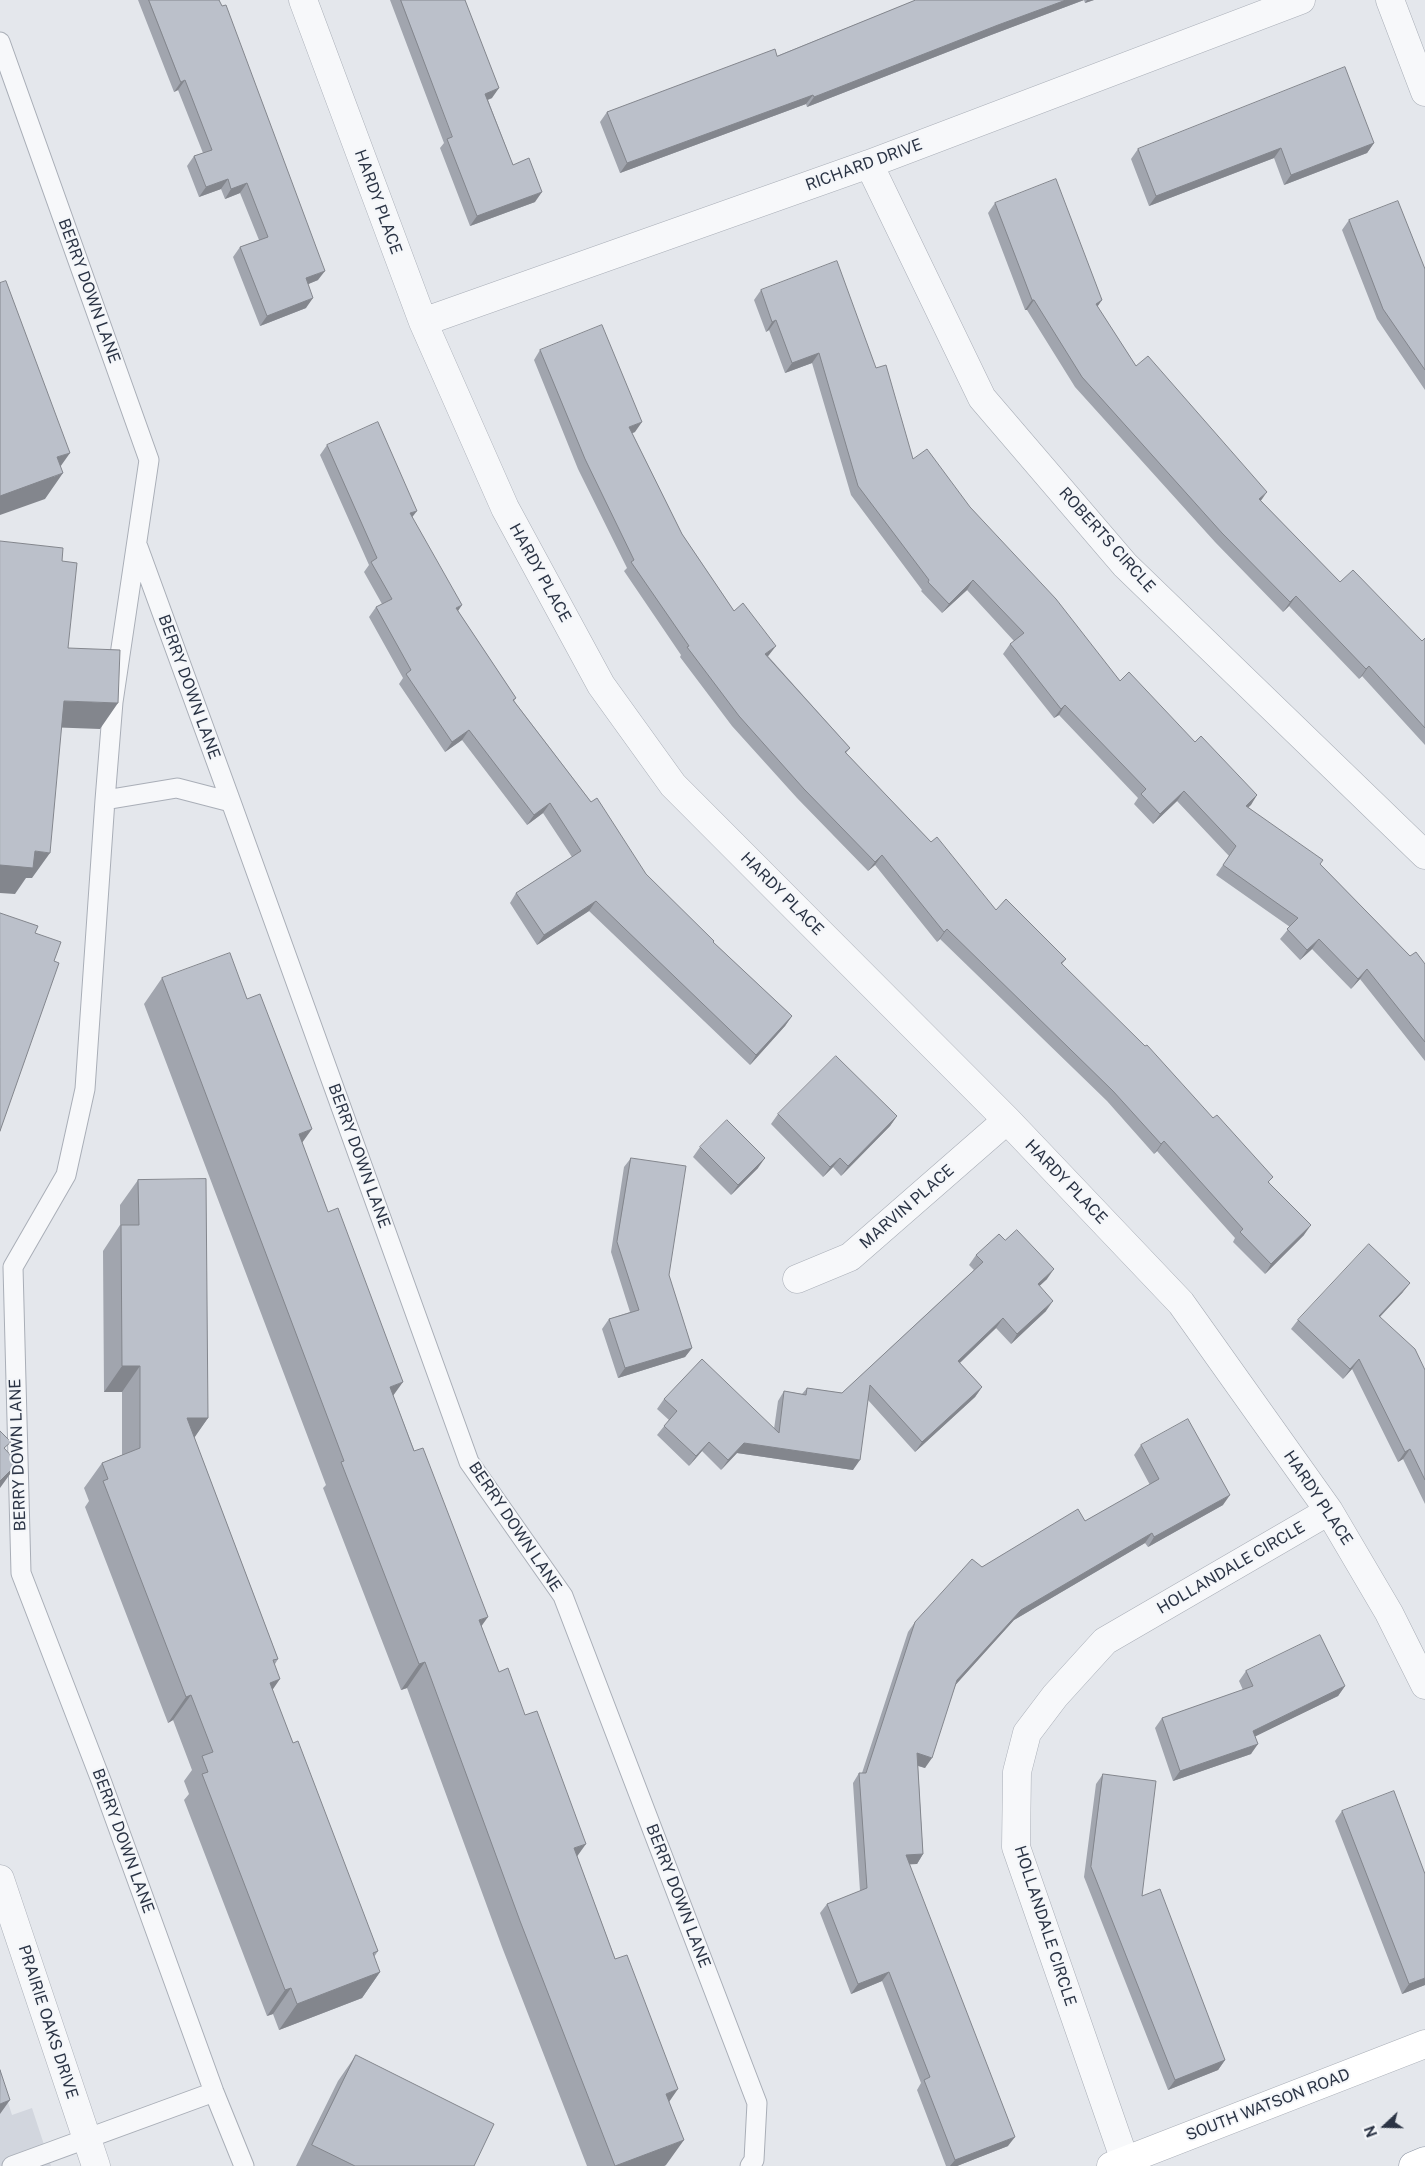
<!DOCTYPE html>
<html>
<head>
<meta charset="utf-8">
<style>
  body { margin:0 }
  #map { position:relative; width:1425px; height:2166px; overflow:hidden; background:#e4e7ec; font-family:"Public Sans",sans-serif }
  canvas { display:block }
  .north { position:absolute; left:1360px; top:2101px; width:50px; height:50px; -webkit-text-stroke:4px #f4f6f9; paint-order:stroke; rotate:249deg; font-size:14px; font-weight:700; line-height:20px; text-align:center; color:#2b3445 }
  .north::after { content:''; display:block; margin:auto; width:18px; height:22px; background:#2b3445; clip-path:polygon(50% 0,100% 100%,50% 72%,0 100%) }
</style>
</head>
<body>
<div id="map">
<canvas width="1425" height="2166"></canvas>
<div class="north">N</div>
</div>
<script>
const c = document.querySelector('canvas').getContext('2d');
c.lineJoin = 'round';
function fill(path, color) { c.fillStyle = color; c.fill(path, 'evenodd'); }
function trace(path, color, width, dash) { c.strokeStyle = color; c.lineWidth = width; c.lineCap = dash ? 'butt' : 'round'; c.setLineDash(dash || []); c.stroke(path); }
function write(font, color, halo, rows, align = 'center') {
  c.font = font + ' "Public Sans",sans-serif'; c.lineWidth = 4; c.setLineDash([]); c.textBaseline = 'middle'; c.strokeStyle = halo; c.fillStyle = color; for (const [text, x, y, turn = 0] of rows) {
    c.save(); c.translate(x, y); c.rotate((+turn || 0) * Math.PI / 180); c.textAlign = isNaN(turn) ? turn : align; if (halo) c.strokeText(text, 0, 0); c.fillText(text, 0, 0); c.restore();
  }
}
fill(new Path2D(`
  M 0,2077 L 12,2115 L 32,2108 L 51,2166 L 0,2166 Z`), '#d2d6de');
const lane = new Path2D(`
  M 0,42 L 149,460 L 113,702 L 105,800 L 85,1089 L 66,1175 L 13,1267 L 21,1573 L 102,1783 L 214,2092 L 244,2166
  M 138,547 L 231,802
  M 105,800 L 177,788 L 231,802 L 469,1462 L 563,1596 L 757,2103 L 754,2160 L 750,2166
  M 12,2166 L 214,2092`);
const street = new Path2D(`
  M 303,0 L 423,322 L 505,508 L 601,685 L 673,785 L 1007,1120 L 1181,1303 L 1329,1511 L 1389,1613 L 1425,1685
  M 1390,0 L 1425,92
  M 869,164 L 982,398 L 1125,565 L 1425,855
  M 423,322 L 869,164 L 1301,0
  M 797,1279 L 850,1257 L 1007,1120
  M 0,1879 L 96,2166
  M 1125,2161 L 1016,1847 L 1017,1772 L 1027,1733 L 1055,1696 L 1105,1641 L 1329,1511`);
const secondary = new Path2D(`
  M 1111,2166 L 1425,2044`);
const highway = new Path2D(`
  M 1413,2166 L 1425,2161`);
trace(lane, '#a9aeb7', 21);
trace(street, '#a9aeb7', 29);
trace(secondary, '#a9aeb7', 29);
trace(highway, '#8b94a3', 29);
trace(lane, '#f7f8fa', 19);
trace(street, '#f7f8fa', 28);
trace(secondary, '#fff', 28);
trace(highway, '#fff', 28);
fill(new Path2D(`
  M 138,0 L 219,0 L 318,280 L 308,284 L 306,308 L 260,326 L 233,257 L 240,247 L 259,240 L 240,193 L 225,199 L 221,189 L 199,197 L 187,166 L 194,156 L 203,153 L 178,90 L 174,92 Z
  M 390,0 L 465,0 L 492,98 L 488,100 L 513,165 L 535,202 L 470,226 L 440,148 L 444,143 Z
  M 916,0 L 1094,0 L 1085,3 L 1084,0 L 991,35 L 807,107 L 806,104 L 620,173 L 600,122 L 607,112 L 777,56 Z
  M 1374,143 L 1367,153 L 1284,185 L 1274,158 L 1149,206 L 1131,159 L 1138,149 Z
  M 995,203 L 1102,300 L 1097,306 L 1136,366 L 1261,501 L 1340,582 L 1422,641 L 1425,638 L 1425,745 L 1362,676 L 1359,679 L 1289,606 L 1283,612 L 1215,542 L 1075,387 L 1027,310 L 1025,310 L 988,213 Z
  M 1349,220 L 1424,268 L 1425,269 L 1425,390 L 1377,319 L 1342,230 Z
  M 761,290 L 876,368 L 913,459 L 970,507 L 1120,681 L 1195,742 L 1257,795 L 1248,807 L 1320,864 L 1410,956 L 1425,964 L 1425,1061 L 1360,979 L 1351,989 L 1312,949 L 1300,960 L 1280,939 L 1290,927 L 1216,875 L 1229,856 L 1177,801 L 1153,824 L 1134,804 L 1138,798 L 1059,715 L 1054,718 L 1003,654 L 1010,644 L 1014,641 L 967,590 L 942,613 L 921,591 L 922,590 L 851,495 L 812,363 L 785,373 L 769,330 L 766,332 L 754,300 Z
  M 540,350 L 635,432 L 632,433 L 682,534 L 734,611 L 769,655 L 768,656 L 850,748 L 846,753 L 996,910 L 1066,959 L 1062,964 L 1269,1182 L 1304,1235 L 1265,1274 L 1233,1242 L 1235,1238 L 1157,1151 L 1154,1154 L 1107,1101 L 940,939 L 937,942 L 875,865 L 868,871 L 797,798 L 732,726 L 680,657 L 681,655 L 624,571 L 627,568 L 578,469 L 534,360 Z
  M 327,445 L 412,517 L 458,611 L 516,698 L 514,701 L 646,874 L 713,942 L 792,1016 L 785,1026 L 750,1065 L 589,911 L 537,945 L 510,903 L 516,893 L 572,857 L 543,813 L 527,825 L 462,740 L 445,752 L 399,684 L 403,678 L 369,617 L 376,607 L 382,604 L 364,572 L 369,565 L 320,455 Z
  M 162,978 L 247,999 L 302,1142 L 393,1395 L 499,1672 L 577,1856 L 601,1921 L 669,2102 L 666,2165 L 664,2166 L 587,2166 L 502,1947 L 407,1688 L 401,1690 L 323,1488 L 326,1485 L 144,1004 Z
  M 778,1114 L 897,1116 L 890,1126 L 841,1176 L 833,1167 L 823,1177 L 771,1124 Z
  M 700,1147 L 758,1168 L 731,1195 L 693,1157 Z
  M 631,1158 L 692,1348 L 685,1357 L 618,1378 L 602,1329 L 609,1319 L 630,1312 L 611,1252 L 624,1167 Z
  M 138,1180 L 208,1418 L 194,1437 L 278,1659 L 275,1664 L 272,1690 L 293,1743 L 378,1951 L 374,1957 L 380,1972 L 362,1998 L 279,2030 L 273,2014 L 267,2016 L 184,1800 L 189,1794 L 184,1781 L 192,1770 L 173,1720 L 168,1723 L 85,1507 L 89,1501 L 84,1488 L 102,1463 L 122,1455 L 122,1392 L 104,1392 L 103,1251 L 120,1225 L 120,1205 Z
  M 1005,1240 L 1047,1279 L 1039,1286 L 1046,1311 L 1011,1344 L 996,1328 L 960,1363 L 982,1387 L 975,1397 L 915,1452 L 868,1400 L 853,1470 L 737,1453 L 721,1470 L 702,1451 L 689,1466 L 657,1435 L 669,1420 L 657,1409 L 664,1399 L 774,1429 L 778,1401 L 784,1391 L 802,1394 L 807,1388 L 842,1393 L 974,1270 L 969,1265 L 976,1255 Z
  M 1403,1292 L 1380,1317 L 1425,1370 L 1425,1504 L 1403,1459 L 1398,1462 L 1352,1369 L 1343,1379 L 1291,1329 L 1298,1320 Z
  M 1141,1445 L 1223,1505 L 1148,1547 L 1145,1543 L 1014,1620 L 956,1684 L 925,1768 L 918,1766 L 923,1854 L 917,1864 L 909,1864 L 1008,2146 L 957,2166 L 946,2166 L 917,2090 L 921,2083 L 882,1981 L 851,1994 L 820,1913 L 827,1904 L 860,1891 L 853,1783 L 859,1773 L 862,1773 L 908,1632 L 915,1622 L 982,1567 L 1085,1521 L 1150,1485 L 1134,1455 Z
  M 1246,1671 L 1345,1686 L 1338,1696 L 1255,1736 L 1251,1754 L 1173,1781 L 1155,1728 L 1162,1718 L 1243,1690 L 1239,1681 Z
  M 1103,1774 L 1142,1896 L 1225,2060 L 1218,2070 L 1168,2090 L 1084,1877 L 1096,1784 Z
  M 1342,1811 L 1425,1985 L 1402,1994 L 1335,1821 Z
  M 356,2055 L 474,2166 L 296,2166 L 338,2081 Z`), '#a1a5ae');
fill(new Path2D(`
  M 1066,0 L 1084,0 L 991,35 L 807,107 L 814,97 L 998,25 Z
  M 1087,0 L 1094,0 L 1085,3 Z
  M 185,80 L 178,90 L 174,92 L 181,82 Z
  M 499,88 L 492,98 L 478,103 L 485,94 Z
  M 813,95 L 806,104 L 620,173 L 627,163 Z
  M 1374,143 L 1367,153 L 1284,185 L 1291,175 Z
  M 1281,148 L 1274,158 L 1149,206 L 1156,196 Z
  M 228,179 L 221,189 L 199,197 L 206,187 Z
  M 247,183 L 240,193 L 225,199 L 231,189 Z
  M 542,192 L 535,202 L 470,226 L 477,216 Z
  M 325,271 L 318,280 L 299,288 L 306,278 Z
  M 313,298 L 306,308 L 260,326 L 267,316 Z
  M 1032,300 L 1034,300 L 1027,310 L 1025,310 Z
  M 1102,300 L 1095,310 L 1096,304 Z
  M 776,320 L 769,330 L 766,332 L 772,322 Z
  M 819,353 L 812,363 L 785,373 L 792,363 Z
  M 642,422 L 635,432 L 622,437 L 629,427 Z
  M 70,453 L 53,477 L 63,473 L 45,499 L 0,515 L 0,496 L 57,457 Z
  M 1267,492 L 1260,502 L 1259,499 Z
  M 417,511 L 410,520 L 410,513 Z
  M 973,580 L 967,590 L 942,613 L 949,604 Z
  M 1296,596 L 1289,606 L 1283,612 L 1290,602 Z
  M 462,605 L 456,614 L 456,608 Z
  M 776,646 L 769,655 L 758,663 L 765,654 Z
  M 1369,666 L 1362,676 L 1359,679 L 1366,669 Z
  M 64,701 L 118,703 L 100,729 L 46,727 Z
  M 1065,705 L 1059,715 L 1054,718 L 1061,709 Z
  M 469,730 L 462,740 L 445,752 L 452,742 Z
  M 1184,791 L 1177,801 L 1153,824 L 1160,814 Z
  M 1257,795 L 1251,805 L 1239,816 L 1246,806 Z
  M 550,803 L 543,813 L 527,825 L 534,815 Z
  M 35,851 L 50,853 L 32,878 L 26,878 L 15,894 L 0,893 L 0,865 Z
  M 882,855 L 875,865 L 868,871 L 875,862 Z
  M 596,901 L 589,911 L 537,945 L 544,935 Z
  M 947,929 L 940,939 L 937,942 L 944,932 Z
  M 1319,939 L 1312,949 L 1300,960 L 1307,950 Z
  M 1367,969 L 1360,979 L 1351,989 L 1358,979 Z
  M 792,1016 L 785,1026 L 750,1065 L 756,1055 Z
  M 897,1116 L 890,1126 L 841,1176 L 848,1166 Z
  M 312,1129 L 294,1154 L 299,1134 Z
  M 1164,1141 L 1157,1151 L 1154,1154 L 1161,1144 Z
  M 765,1158 L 758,1168 L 731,1195 L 738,1185 Z
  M 840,1158 L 833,1167 L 823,1177 L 830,1167 Z
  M 1311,1225 L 1304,1235 L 1265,1274 L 1271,1264 Z
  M 1054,1269 L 1047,1279 L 1031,1294 L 1038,1284 Z
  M 1410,1283 L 1403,1292 L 1372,1325 L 1379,1316 Z
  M 1053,1301 L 1046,1311 L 1011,1344 L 1017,1334 Z
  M 1003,1318 L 996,1328 L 951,1371 L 958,1361 Z
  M 692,1348 L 685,1357 L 618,1378 L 625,1368 Z
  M 1359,1359 L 1352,1369 L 1343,1379 L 1350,1369 Z
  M 122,1366 L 140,1366 L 122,1392 L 104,1392 Z
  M 403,1382 L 385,1407 L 390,1387 Z
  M 982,1387 L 975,1397 L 915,1452 L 922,1442 Z
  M 187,1418 L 208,1418 L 190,1444 Z
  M 709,1442 L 702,1451 L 689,1466 L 696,1456 Z
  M 744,1443 L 860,1460 L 853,1470 L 737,1453 L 721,1470 L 728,1460 Z
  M 1410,1449 L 1403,1459 L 1398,1462 L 1405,1452 Z
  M 18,1463 L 0,1488 L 0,1489 L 0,1481 Z
  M 1230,1495 L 1223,1505 L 1148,1547 L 1154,1537 Z
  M 1152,1533 L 1145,1543 L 1014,1620 L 951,1690 L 957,1680 L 1021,1610 Z
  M 488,1617 L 470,1642 L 479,1620 Z
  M 425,1662 L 407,1688 L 401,1690 L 419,1664 Z
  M 280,1679 L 262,1705 L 270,1683 Z
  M 1345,1686 L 1338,1696 L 1246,1741 L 1253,1731 Z
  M 191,1695 L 173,1720 L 168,1723 L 186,1697 Z
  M 1258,1744 L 1251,1754 L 1173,1781 L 1180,1771 Z
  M 917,1753 L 932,1758 L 925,1768 L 910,1763 Z
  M 586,1844 L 568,1869 L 574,1848 Z
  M 923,1854 L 917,1864 L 899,1865 L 906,1855 Z
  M 380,1972 L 362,1998 L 279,2030 L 297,2004 Z
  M 889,1972 L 882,1981 L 851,1994 L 858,1984 Z
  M 1425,1978 L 1425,1985 L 1402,1994 L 1409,1984 Z
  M 291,1988 L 273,2014 L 267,2016 L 285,1990 Z
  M 1225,2060 L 1218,2070 L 1168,2090 L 1175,2080 Z
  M 678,2089 L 660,2115 L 666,2094 Z
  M 10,2100 L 0,2114 L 0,2104 Z
  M 1015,2137 L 1008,2146 L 957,2166 L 950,2166 L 955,2160 Z
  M 684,2140 L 666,2165 L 664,2166 L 615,2166 Z`), '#83868d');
const building = new Path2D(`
  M 149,0 L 219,0 L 222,6 L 226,5 L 325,271 L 306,278 L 313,298 L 267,316 L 240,247 L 268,237 L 247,183 L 231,189 L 228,179 L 206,187 L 194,156 L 212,150 L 185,80 L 181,82 Z
  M 401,0 L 465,0 L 499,88 L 485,94 L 513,165 L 529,158 L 542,192 L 477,216 L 447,139 L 452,137 Z
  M 916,0 L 1066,0 L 998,25 L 814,97 L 813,95 L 627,163 L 607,112 L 775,49 L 777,56 Z
  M 1345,67 L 1374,143 L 1291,175 L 1281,148 L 1156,196 L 1138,149 Z
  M 1056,179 L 1102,300 L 1096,304 L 1136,366 L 1148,356 L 1267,492 L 1259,499 L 1340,582 L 1353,570 L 1422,641 L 1425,638 L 1425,728 L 1369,666 L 1366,669 L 1296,596 L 1290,602 L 1222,533 L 1082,377 L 1034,300 L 1032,300 L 995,203 Z
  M 1398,201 L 1425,269 L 1425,370 L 1383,309 L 1349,220 Z
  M 837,261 L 876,368 L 886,365 L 913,459 L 927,449 L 970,507 L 1056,599 L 1120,681 L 1129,672 L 1195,742 L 1201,736 L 1257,795 L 1246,806 L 1323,860 L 1320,864 L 1410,956 L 1416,952 L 1425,964 L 1425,1042 L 1367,969 L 1358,979 L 1319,939 L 1307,950 L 1287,929 L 1298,918 L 1223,865 L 1236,846 L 1184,791 L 1160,814 L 1141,794 L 1146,789 L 1065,705 L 1061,709 L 1010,644 L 1024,633 L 973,580 L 949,604 L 928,582 L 929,580 L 858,486 L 819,353 L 792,363 L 776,320 L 772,322 L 761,290 Z
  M 6,281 L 70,453 L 57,457 L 63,473 L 0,496 L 0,283 Z
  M 602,325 L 642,422 L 629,427 L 682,534 L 734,611 L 743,603 L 776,646 L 765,654 L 850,748 L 845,752 L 931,842 L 937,837 L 996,910 L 1006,899 L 1066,959 L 1061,963 L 1145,1046 L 1147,1045 L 1213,1118 L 1217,1115 L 1273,1177 L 1268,1182 L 1311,1225 L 1271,1264 L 1240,1232 L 1243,1229 L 1164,1141 L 1161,1144 L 1113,1091 L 947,929 L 944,932 L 882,855 L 875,862 L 804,789 L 739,716 L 687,647 L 689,646 L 631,562 L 634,560 L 585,459 L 540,350 Z
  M 378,422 L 417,511 L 410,513 L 462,605 L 456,608 L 516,698 L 513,700 L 591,802 L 597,798 L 646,874 L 714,941 L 713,942 L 792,1016 L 756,1055 L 596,901 L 544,935 L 516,893 L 581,851 L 550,803 L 534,815 L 469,730 L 452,742 L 406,674 L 411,670 L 376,607 L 392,599 L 371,562 L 377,558 L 327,445 Z
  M 0,541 L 63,548 L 62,561 L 77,563 L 68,648 L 120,650 L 118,703 L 64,701 L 50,853 L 35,851 L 33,868 L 0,865 Z
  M 0,913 L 38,926 L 35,933 L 61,942 L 54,961 L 59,963 L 0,1131 Z
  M 230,953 L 247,999 L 260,994 L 312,1129 L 299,1134 L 328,1212 L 338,1208 L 403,1382 L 390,1387 L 414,1451 L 423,1448 L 488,1617 L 479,1620 L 499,1672 L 508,1668 L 525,1715 L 537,1711 L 586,1844 L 574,1848 L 601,1921 L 615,1959 L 627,1955 L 678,2089 L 666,2094 L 684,2140 L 615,2166 L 520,1921 L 425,1662 L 419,1664 L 341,1462 L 344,1461 L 162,978 Z
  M 836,1056 L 897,1116 L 848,1166 L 840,1158 L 830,1167 L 778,1114 Z
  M 727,1120 L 765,1158 L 738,1185 L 700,1147 Z
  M 631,1158 L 686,1166 L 669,1275 L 692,1348 L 625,1368 L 609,1319 L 639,1310 L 617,1242 Z
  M 206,1179 L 208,1418 L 187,1418 L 278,1659 L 273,1660 L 280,1679 L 270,1683 L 293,1743 L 298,1741 L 378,1951 L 373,1953 L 380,1972 L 297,2004 L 291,1988 L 285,1990 L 202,1774 L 208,1772 L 202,1756 L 213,1752 L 191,1695 L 186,1697 L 103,1481 L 108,1479 L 102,1463 L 140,1448 L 140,1366 L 122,1366 L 121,1225 L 139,1225 L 138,1180 Z
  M 1017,1230 L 1054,1269 L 1038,1284 L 1053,1301 L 1017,1334 L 1003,1318 L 958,1361 L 982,1387 L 922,1442 L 870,1385 L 860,1460 L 744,1443 L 728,1460 L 709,1442 L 696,1456 L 664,1426 L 677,1411 L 664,1399 L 702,1359 L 779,1433 L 784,1391 L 806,1395 L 807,1388 L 842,1393 L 983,1262 L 976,1255 L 999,1234 L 1005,1240 Z
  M 1369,1244 L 1410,1283 L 1379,1316 L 1415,1349 L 1425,1370 L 1425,1480 L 1410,1449 L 1405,1452 L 1359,1359 L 1350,1369 L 1298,1320 Z
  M 1188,1419 L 1230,1495 L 1154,1537 L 1152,1533 L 1021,1610 L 957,1680 L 932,1758 L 917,1753 L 923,1854 L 906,1855 L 1015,2137 L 955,2160 L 924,2080 L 930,2077 L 889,1972 L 858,1984 L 827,1904 L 867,1888 L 859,1773 L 866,1773 L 915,1622 L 972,1559 L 982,1567 L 1078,1509 L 1085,1521 L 1159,1479 L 1141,1445 Z
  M 0,1431 L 11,1442 L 4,1448 L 18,1463 L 0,1481 Z
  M 1320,1635 L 1345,1686 L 1253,1731 L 1258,1744 L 1180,1771 L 1162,1718 L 1253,1686 L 1246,1671 Z
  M 1103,1774 L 1156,1781 L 1142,1896 L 1160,1889 L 1225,2060 L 1175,2080 L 1091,1867 Z
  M 1394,1791 L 1425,1874 L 1425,1978 L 1409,1984 L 1342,1811 Z
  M 356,2055 L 494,2124 L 474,2166 L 355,2166 L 312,2145 Z
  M 0,2070 L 10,2100 L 0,2104 Z`);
fill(building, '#bbc0ca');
trace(building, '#83868d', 1);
write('16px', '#2b3445', '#f4f6f9', [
  ["RICHARD DRIVE",864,165,-20],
  ["HARDY PLACE",378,202,70],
  ["BERRY DOWN LANE",89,291,70],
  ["ROBERTS CIRCLE",1107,540,48],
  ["HARDY PLACE",540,573,61],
  ["BERRY DOWN LANE",189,687,70],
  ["HARDY PLACE",782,894,45],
  ["BERRY DOWN LANE",359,1156,70],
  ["HARDY PLACE",1066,1182,46],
  ["MARVIN PLACE",907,1207,-41],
  ["BERRY DOWN LANE",18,1455,-92],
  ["HARDY PLACE",1318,1498,56],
  ["BERRY DOWN LANE",515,1527,56],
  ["HOLLANDALE CIRCLE",1231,1568,-30],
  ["BERRY DOWN LANE",123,1841,70],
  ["BERRY DOWN LANE",678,1896,69],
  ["HOLLANDALE CIRCLE",1045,1926,72],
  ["PRAIRIE OAKS DRIVE",48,2022,72],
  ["SOUTH WATSON ROAD",1268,2105,-21]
]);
</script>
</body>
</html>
